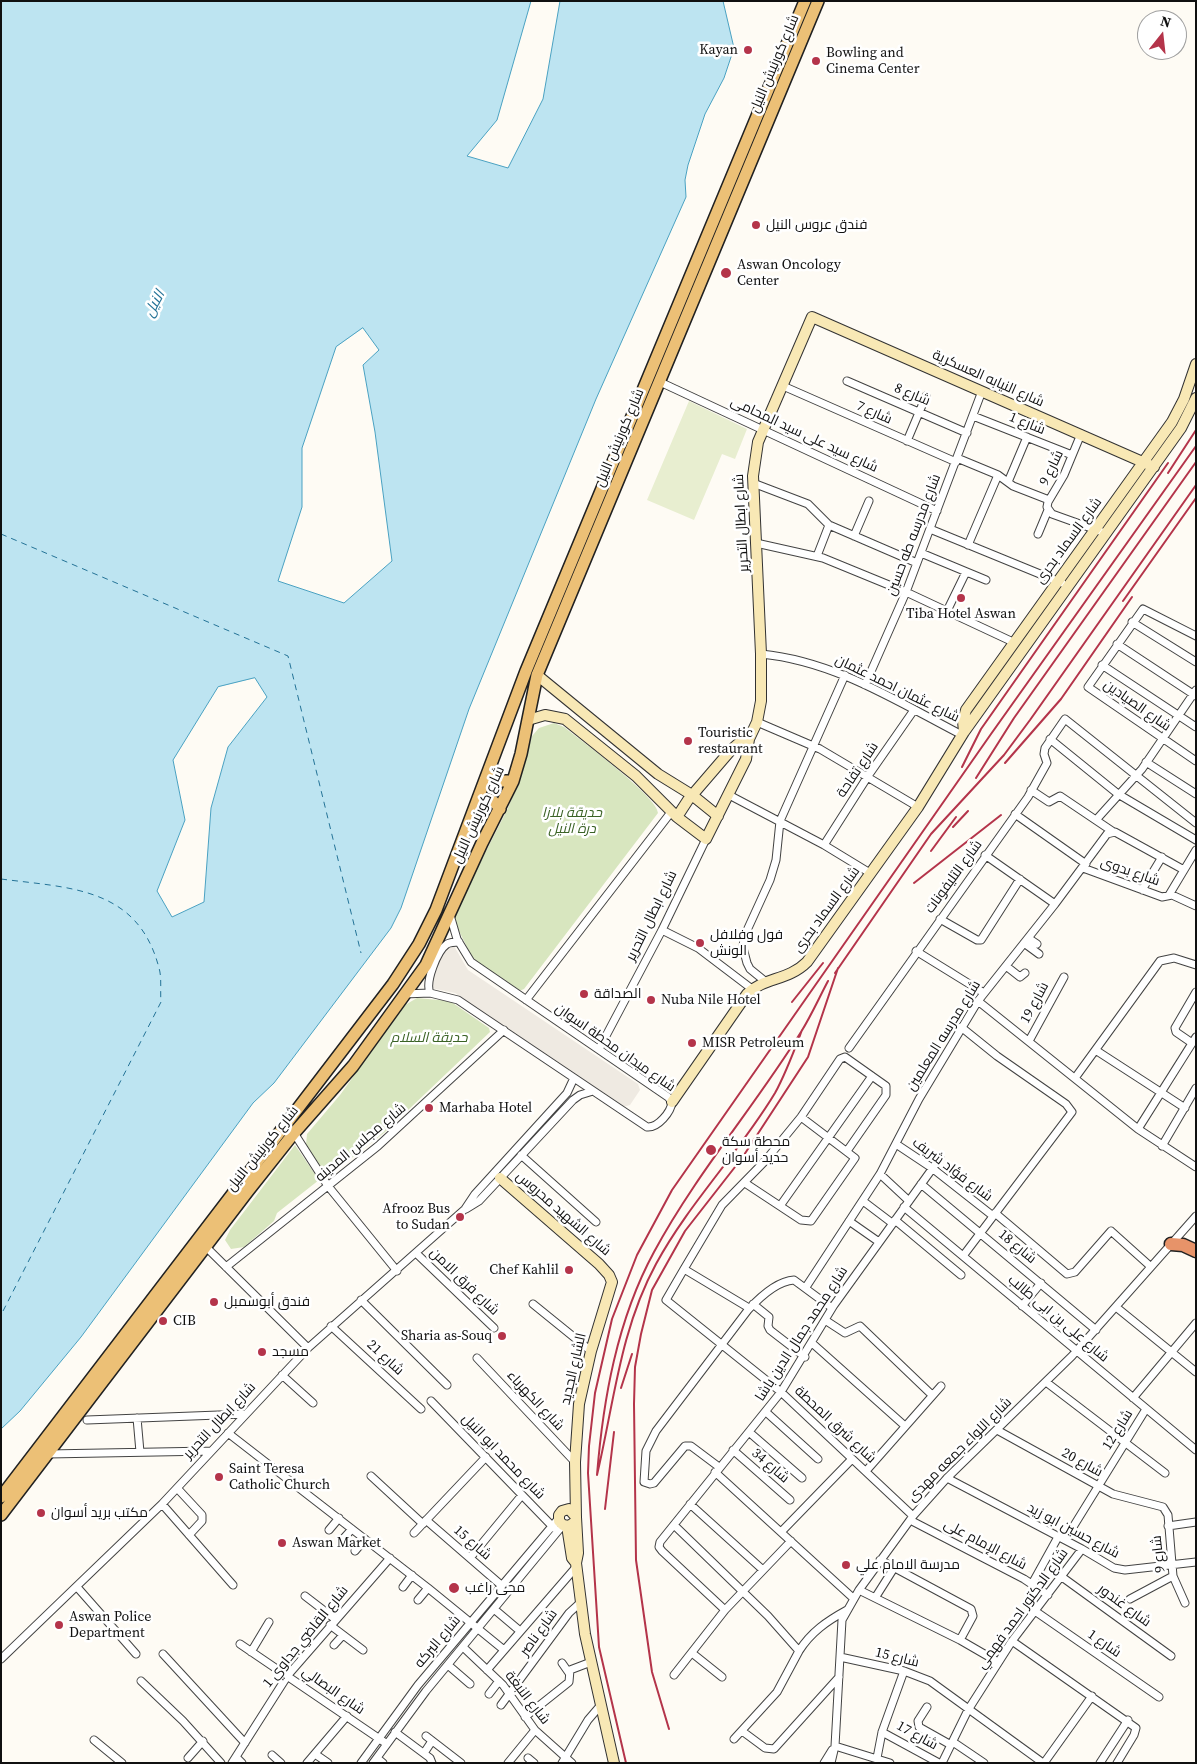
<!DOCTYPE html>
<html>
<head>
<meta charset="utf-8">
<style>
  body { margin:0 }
  #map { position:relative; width:1197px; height:1764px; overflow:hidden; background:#fefbf4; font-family:"Source Serif 4",serif }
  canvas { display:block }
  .frame { position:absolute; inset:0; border:2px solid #101010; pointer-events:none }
  .north { position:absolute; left:1137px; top:10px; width:50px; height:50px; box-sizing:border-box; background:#fff; border:1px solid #9f9f9f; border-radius:50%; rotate:16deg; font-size:14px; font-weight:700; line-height:20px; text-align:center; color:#101010 }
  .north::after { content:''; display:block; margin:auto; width:18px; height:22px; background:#b4344a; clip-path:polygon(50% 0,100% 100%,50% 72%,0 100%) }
</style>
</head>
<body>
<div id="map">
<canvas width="1197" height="1764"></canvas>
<div class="frame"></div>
<div class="north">N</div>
</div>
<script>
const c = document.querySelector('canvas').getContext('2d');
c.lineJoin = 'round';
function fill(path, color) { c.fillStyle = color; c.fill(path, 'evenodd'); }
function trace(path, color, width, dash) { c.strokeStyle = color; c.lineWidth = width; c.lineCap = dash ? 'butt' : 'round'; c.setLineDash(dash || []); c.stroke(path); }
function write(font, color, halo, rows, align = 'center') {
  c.font = font + ' "Source Serif 4",Cairo,serif'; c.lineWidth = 5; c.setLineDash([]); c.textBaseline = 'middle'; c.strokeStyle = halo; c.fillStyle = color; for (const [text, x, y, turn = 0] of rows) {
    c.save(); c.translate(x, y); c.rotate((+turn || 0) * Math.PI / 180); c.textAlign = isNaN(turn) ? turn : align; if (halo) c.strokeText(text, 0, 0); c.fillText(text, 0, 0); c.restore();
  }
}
fill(new Path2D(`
  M 554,723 L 564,727 C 579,739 658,797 658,813 L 524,989 L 519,991 L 473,959 L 455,923 L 455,912 L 508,808 L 520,778 L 532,736 L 539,728 Z
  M 417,998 L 450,1001 L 489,1028 L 490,1032 L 385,1132 L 334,1172 L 325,1174 L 306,1145 L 307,1134 L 340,1095 L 405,1005 Z
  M 295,1145 L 319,1180 L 277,1213 L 274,1221 L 244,1247 L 231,1249 L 225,1240 L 230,1230 Z`), '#d8e6bf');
fill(new Path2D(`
  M 689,401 L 747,429 L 735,459 L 722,454 L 694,520 L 647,500 Z`), '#e8eed0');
fill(new Path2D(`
  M 454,946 L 468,970 L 638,1084 L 640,1090 L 630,1105 L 623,1107 L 619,1106 L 455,993 L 431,988 L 435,969 L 446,949 Z`), '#efeae2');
const water = new Path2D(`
  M 1,1 L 531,1 L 497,120 L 467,156 L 508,168 L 543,99 L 560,1 L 723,1 L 734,48 L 724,78 L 705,114 L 688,165 L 685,180 L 686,197 L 596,399 L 469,709 L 401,908 L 391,928 L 274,1083 L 253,1103 L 81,1337 L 20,1411 L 1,1429 ZM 363,328 L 379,350 L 363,365 L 375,432 L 392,561 L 344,603 L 278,581 L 302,507 L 302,448 L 336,347 ZM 255,678 L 267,697 L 228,747 L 211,808 L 204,902 L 172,917 L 157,891 L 185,820 L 173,760 L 218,687 Z`);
fill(water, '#bde4f1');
trace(water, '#4aa1c1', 1);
trace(new Path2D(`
  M 1,534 L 288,656 L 361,953
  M 1,879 C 70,888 138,887 159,968 C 162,978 160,991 161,1002 L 1,1315`), '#247397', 1, [6, 5]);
const street = new Path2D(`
  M 847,381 L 967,433
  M 660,382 L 937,511
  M 783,386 L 956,462
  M 973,416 L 1072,455
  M 1081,434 L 1064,475 L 1048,502 L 1047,507 L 1052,514 L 1105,533
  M 907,441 L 926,396
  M 957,458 L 998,475 L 1013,486 L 1049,500
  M 1008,482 L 1027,437
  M 753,483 L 808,504 L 829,525 L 917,563
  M 930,529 L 1062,583
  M 1038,534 L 1048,510
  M 854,536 L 869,501
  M 756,543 L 823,558 L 906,592 L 1013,642
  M 968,545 L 998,475
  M 921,553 L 986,580
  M 817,556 L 829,525
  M 947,611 L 966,572
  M 1132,622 L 1196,662
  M 1196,636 L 1143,609 L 1088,687 L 1196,761
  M 1117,644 L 1196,696
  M 761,654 C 835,661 898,702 962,735
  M 1102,665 L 1196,727
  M 865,685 L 906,592 L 982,391
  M 757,722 L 820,749 L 918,807
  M 1050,739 L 1118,794 L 1196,840
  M 1146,762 L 1196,794
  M 1031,790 L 1049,802 L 1060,796 L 1112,831
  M 729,795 L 824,845 L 870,873
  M 1015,814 L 1086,864
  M 1096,820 L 1142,769 L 1196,690
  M 824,845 L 868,776 L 914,710
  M 985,855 L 1055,904
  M 1083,868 L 1162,897 L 1172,895 L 1196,906
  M 1142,890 L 1162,857
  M 1169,895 L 1196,850
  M 940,919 L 977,940 L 981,940 L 1020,879
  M 662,930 L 698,948 L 752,989
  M 1028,938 L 1037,944
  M 1024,943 L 1039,954
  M 916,951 L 984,993
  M 1006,966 L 1020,977 L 1025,973
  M 766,982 L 750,969 L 747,963 L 743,948 L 744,937 L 770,880 L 776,860 L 780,821 L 845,675
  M 430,993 C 425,982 437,951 447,944 C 451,942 455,942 459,942
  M 404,994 L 430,993 L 458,1000 L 647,1127 C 658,1128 671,1112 672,1102 L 668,1097 L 471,962 L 457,939 L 450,915
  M 526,1000 L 672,811
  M 978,1001 L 1138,1129 L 1196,1167
  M 961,1027 L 997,1056 L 1066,1104 L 1072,1112 L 963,1256
  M 1029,1041 L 1064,977
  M 1192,1043 L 1176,1032 L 1175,1028 L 1196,992
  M 849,1048 L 1028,797 L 1047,763 L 1044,754 L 1045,748 L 1065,719 L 1196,823
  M 599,1049 L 662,930 L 706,839
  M 1097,1051 L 1185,1108
  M 1075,1078 L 1160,961 L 1174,958 L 1196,965
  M 1138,1129 L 1196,1037
  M 294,1133 L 328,1186 L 397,1271
  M 896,1144 L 932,1168 L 993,1216
  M 1162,1146 L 1196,1088
  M 521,1155 L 596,1222
  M 880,1174 L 909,1201
  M 745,1183 L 801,1220 L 811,1221 L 855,1158 L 801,1117
  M 921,1184 L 1096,1330
  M 863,1201 L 892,1223
  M 780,1206 L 872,1076
  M 904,1207 L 1196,1450
  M 466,1209 L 479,1201 L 573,1100 L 580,1095 L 593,1091
  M 995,1213 L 1067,1274 L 1075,1272 L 1111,1231 L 1150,1266
  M 895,1220 L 961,1275
  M 849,1221 L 879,1242
  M 206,1247 L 308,1348
  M 417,1254 L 494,1328
  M 226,1267 L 378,1146 L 504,1030
  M 684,1269 L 666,1300 L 781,1392 L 913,1516
  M 806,1287 L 880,1174 L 919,1099 L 978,1001 L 1055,904 L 1107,834 L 1115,832 L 1184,870
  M 361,1300 L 447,1385
  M 533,1304 L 591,1351
  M 753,1304 L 769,1317 L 768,1326 L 770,1330 L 805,1357
  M 1022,1306 L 1041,1283
  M 1116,1307 L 1196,1372
  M 749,1308 L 684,1269 L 722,1205 L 765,1161 L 801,1117 L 840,1059 L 845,1057 L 886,1086 L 886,1095 L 847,1151
  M 825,1320 L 845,1333 L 860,1326 L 932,1395
  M 331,1326 L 421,1409
  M 812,1343 L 905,1426
  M 477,1358 L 575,1462
  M 282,1375 L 313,1403
  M 1046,1382 L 1165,1473
  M 1133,1398 L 1196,1323
  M 431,1401 L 554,1528
  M 766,1412 L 818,1459
  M 137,1418 L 140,1452
  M 87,1420 L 245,1414
  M 997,1430 L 1113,1494 L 1163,1507 L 1168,1515 L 1173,1576 L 1185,1603
  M 749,1432 L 802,1478
  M 228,1433 L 428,1588 L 504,1650
  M 733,1450 L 790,1500
  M 48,1454 L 211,1451
  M 719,1467 L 691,1446 L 685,1446 L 654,1483 L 650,1484 L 644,1482 L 646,1451 L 656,1431 L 748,1310 C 759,1298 777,1281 794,1280 L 832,1308
  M 866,1471 L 941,1386
  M 715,1472 L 853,1598
  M 371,1476 L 423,1524
  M 947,1478 L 1082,1549 L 1114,1568 L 1125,1570 L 1196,1562
  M 177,1488 L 202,1515 L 202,1521 L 189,1535
  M 162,1504 L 233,1585
  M 690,1504 L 763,1570
  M 426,1520 L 501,1585
  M 910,1520 L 1024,1579 L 1048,1595
  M 674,1525 L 768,1616 L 799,1651 C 811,1632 827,1621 847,1610
  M 1168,1526 L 1196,1522
  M 329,1530 L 339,1518
  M 781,1532 L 852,1459
  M 414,1533 L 486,1457
  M 1065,1540 L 1146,1409
  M 341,1541 L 352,1529
  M 355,1551 L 365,1539
  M 470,1558 L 522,1495
  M 880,1560 L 971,1609 L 973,1616 L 960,1640
  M 1062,1577 L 1171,1656
  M 1032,1584 L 1058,1537
  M 77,1587 L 136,1654
  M 403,1587 L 412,1575
  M 859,1590 L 960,1640 L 998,1662
  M 305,1596 L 335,1619
  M 875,1598 L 894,1568
  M 1130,1599 L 1173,1576
  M 418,1600 L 428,1588
  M 494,1609 L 520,1631
  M 725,1610 L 662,1551 L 659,1547 L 660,1542 L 781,1392 L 834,1305 L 940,1158
  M 1035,1611 L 1159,1697
  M 330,1625 L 363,1650
  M 1012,1641 L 1136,1728 L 1134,1735 L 1117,1763
  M 240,1644 L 387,1744
  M 334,1645 L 343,1635
  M 463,1647 L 503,1685 L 535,1730 L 572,1763
  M 251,1652 L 269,1622
  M 692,1653 L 722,1677
  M 163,1654 L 245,1743
  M 840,1657 L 904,1671 L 930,1681 L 1043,1763
  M 1,1659 L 162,1504 L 308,1348 L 465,1209 L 475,1194 L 567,1093 L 574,1078
  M 562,1663 L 569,1673
  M 448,1665 L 470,1684
  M 487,1670 L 577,1566
  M 674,1675 L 725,1610 L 791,1541
  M 141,1681 L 183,1721 L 221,1763
  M 489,1694 L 499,1681
  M 501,1705 L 569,1613 L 581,1602
  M 927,1707 L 918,1721 L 919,1727 L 951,1745
  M 525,1717 L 569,1682 L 570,1670 L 591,1662
  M 742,1731 L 765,1748 L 774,1749 L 839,1677
  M 395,1732 L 430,1758 L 432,1763
  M 882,1732 L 939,1763
  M 426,1736 L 461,1763
  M 734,1739 L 777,1692 L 799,1651
  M 94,1740 L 122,1763
  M 953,1742 L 984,1763
  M 835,1746 L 890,1763
  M 424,1753 L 432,1741
  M 315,1754 L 328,1763
  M 272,1755 L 281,1763
  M 236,1757 L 242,1763
  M 188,1758 L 203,1741
  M 377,1758 L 383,1763
  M 528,1758 L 534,1763
  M 877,1758 L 882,1732 L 904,1671
  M 232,1763 L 288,1675 L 390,1558
  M 307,1763 L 347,1716
  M 361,1763 L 418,1685 L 559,1518
  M 373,1763 L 426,1691 L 563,1525
  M 508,1763 L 535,1730
  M 562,1763 L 588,1720 L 600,1706
  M 824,1763 L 832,1750
  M 831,1763 L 835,1746 L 842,1620 L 859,1590 L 913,1516 L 947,1478 L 1072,1356 L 1196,1216
  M 942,1763 L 968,1710 L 1012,1641 L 1082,1549
  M 1044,1763 L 1092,1696
  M 1100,1763 L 1128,1720`);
const secondary = new Path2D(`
  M 537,675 L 658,774 L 692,795 L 718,816
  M 528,720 L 545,715 L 565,719 L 636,776 L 677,817 L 706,839 L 746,759 L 749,739 L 757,722 L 761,701 L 761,654 L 753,476 L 758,442 L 812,317 L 1154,467
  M 964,732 L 963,721 L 966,710 L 1172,422 L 1184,399 L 1196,364
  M 677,817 L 688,800 L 731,750 L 739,743 L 749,739
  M 672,1102 L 747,994 C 764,977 788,981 807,962 L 918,807 L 964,732 L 1181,428 L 1196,398
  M 500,1178 L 599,1264 L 609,1275 L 612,1282 L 591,1351 L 579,1404 L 575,1462 L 576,1517
  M 575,1522 L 569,1526 L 563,1525 L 559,1521 L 559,1515 L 562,1511 L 569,1509 L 576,1517 L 578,1553 L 576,1563 L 585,1634 L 614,1763
  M 567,1526 L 572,1558 L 576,1563`);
const primary = new Path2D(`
  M 489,773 L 500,781 L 513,781
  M 478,801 C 488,797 495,801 500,809
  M 1,1497 L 393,984 L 419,944 L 436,910 L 526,671 L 805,1
  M 1,1515 L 248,1191 L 294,1133 L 353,1066 L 426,965 L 482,843 L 513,781 L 521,754 L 537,675 L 818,1`);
const highway = new Path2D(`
  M 1171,1244 L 1183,1245 L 1196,1251`);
trace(street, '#434343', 9);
trace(secondary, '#323232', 12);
trace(primary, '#212121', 14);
trace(highway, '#212121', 15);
trace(street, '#fff', 7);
trace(secondary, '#f8e8b5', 10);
trace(primary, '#ecc076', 11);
trace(highway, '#e79369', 12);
trace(new Path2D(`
  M 1168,473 L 1196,430
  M 1123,601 L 1196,498
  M 1005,763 L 1061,699 L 1132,597
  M 962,767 L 981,729 L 1168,463
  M 976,778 L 1014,718 L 1196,462
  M 953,827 L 968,811
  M 931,851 L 956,817
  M 914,883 L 1001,815
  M 835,973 L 931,834 L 1004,755 L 1030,720 L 1196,485
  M 792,1002 L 823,963
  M 802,1030 C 794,1051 786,1073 775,1093 C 739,1153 689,1203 656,1264 C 620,1330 614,1403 597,1475 C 603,1400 617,1320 654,1252 C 696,1174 755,1106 801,1032 C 811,1016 819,998 828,981
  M 621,1388 L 632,1354
  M 605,1509 L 614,1432
  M 669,1729 L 652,1672 L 636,1560 L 634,1404 L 635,1367 L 641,1334 L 652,1290 L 685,1231 L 742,1158 L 808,1057 L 838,968
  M 626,1763 L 599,1647 L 588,1473 L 589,1446 L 595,1393 L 612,1319 L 637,1255 L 672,1190 L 991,734 L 1196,446`), '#b4344a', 2);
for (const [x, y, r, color] of [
  [748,50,5,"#b4344a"],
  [816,61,5,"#b4344a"],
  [756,225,5,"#b4344a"],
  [726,273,6,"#b4344a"],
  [961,598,5,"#b4344a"],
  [688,741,5,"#b4344a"],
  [700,943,5,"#b4344a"],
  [584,994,5,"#b4344a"],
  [651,1000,5,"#b4344a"],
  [692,1043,5,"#b4344a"],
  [429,1108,5,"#b4344a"],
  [711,1150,6,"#b4344a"],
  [460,1217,5,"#b4344a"],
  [569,1270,5,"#b4344a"],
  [214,1302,5,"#b4344a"],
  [163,1321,5,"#b4344a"],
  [502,1336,5,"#b4344a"],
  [262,1352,5,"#b4344a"],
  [219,1477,5,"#b4344a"],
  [41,1513,5,"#b4344a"],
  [282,1543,5,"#b4344a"],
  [846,1565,5,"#b4344a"],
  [454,1588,6,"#b4344a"],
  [59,1625,5,"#b4344a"]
]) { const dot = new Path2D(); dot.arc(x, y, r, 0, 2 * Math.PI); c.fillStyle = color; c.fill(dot); trace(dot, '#fff', 2); }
write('14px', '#101010', '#fff', [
  ["Kayan",738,50,"right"],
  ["Bowling and",826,53],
  ["Cinema Center",826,69],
  ["فندق عروس النيل",766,225],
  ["Aswan Oncology",737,265],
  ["Center",737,281],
  ["Tiba Hotel Aswan",961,614,"center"],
  ["Touristic",698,733],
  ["restaurant",698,749],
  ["فول وفلافل",710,935],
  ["الونش",710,951],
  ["الصداقة",594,994],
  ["Nuba Nile Hotel",661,1000],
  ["MISR Petroleum",702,1043],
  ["Marhaba Hotel",439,1108],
  ["محطة سكة",722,1142],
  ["حديد أسوان",722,1158],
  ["Afrooz Bus",450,1209,"right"],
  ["to Sudan",450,1225,"right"],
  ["Chef Kahlil",559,1270,"right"],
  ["فندق أبوسمبل",224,1302],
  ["CIB",173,1321],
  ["Sharia as-Souq",492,1336,"right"],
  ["مسجد",272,1352],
  ["Saint Teresa",229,1469],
  ["Catholic Church",229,1485],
  ["مكتب بريد أسوان",51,1513],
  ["Aswan Market",292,1543],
  ["مدرسة الامام علي",856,1565],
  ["محى راغب",465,1588],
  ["Aswan Police",69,1617],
  ["Department",69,1633]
], 'left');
write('14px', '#101010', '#fff', [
  ["شارع كورنيش النيل",775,64,-67],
  ["شارع النيابه العسكرية",988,379,24],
  ["شارع 8",912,395,23],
  ["شارع 7",874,413,24],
  ["شارع 1",1027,424,22],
  ["شارع سيد على سيد المحامى",804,435,25],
  ["شارع كورنيش النيل",620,438,-67],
  ["شارع 9",1052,468,-64],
  ["شارع ابطال التحرير",742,523,-93],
  ["شارع مدرسه طه حسين",914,535,-69],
  ["شارع السماد بحرى",1069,541,-54],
  ["شارع عثمان احمد عثمان",897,689,26],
  ["شارع الصيادين",1137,706,35],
  ["شارع تفاحة",858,770,-56],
  ["شارع كورنيش النيل",479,815,-65],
  ["شارع بدوى",1130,872,19],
  ["شارع التليفونات",954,877,-54],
  ["شارع السماد بحرى",827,910,-54],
  ["شارع ابطال التحرير",652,916,-64],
  ["شارع 19",1035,1003,-62],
  ["شارع مدرسه المعلمين",944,1036,-58],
  ["شارع ميدان محطة اسوان",615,1048,35],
  ["شارع مجلس المدينه",361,1143,-40],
  ["شارع كورنيش النيل",263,1149,-51],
  ["شارع فؤاد شريف",952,1170,37],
  ["شارع الشهيد محروس",563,1214,41],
  ["شارع 18",1017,1247,40],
  ["شارع فرق الامن",464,1282,44],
  ["شارع على بن ابى طالب",1058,1319,40],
  ["شارع محمد جمال الدين باشا",802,1334,-57],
  ["شارع 21",385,1358,43],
  ["الشارع الجديد",574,1369,-77],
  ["شارع الكهرباء",535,1401,47],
  ["شارع ابطال التحرير",220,1421,-47],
  ["شارع شرق المحطة",835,1425,43],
  ["شارع 12",1118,1430,-58],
  ["شارع اللواء جمعه مهدى",960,1450,-45],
  ["شارع محمد ابو النيل",503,1457,46],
  ["شارع 20",1082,1463,29],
  ["شارع 34",770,1466,41],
  ["شارع حسين ابو زيد",1073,1531,28],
  ["شارع 15",472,1543,41],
  ["شارع الإمام على",985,1545,28],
  ["شارع 9",1159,1554,-96],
  ["شارع غندور",1124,1606,36],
  ["شارع الدكتور احمد فهمي",1023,1609,-54],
  ["شارع ناصر",539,1633,-54],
  ["شارع القاضي جداوي 1",306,1637,-51],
  ["شارع البركه",438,1642,-50],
  ["شارع 1",1104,1644,35],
  ["شارع 15",897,1658,14],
  ["شارع البصالي",333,1691,35],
  ["شارع النبغة",527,1698,52],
  ["شارع 17",917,1736,29]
]);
write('italic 14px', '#3a6225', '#fff', [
  ["حديقة بلازا",572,813],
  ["درة النيل",572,829],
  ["حديقة السلام",429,1038]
]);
write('italic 15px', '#247397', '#fff', [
  ["النيل",155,304,-62]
]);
</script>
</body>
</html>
